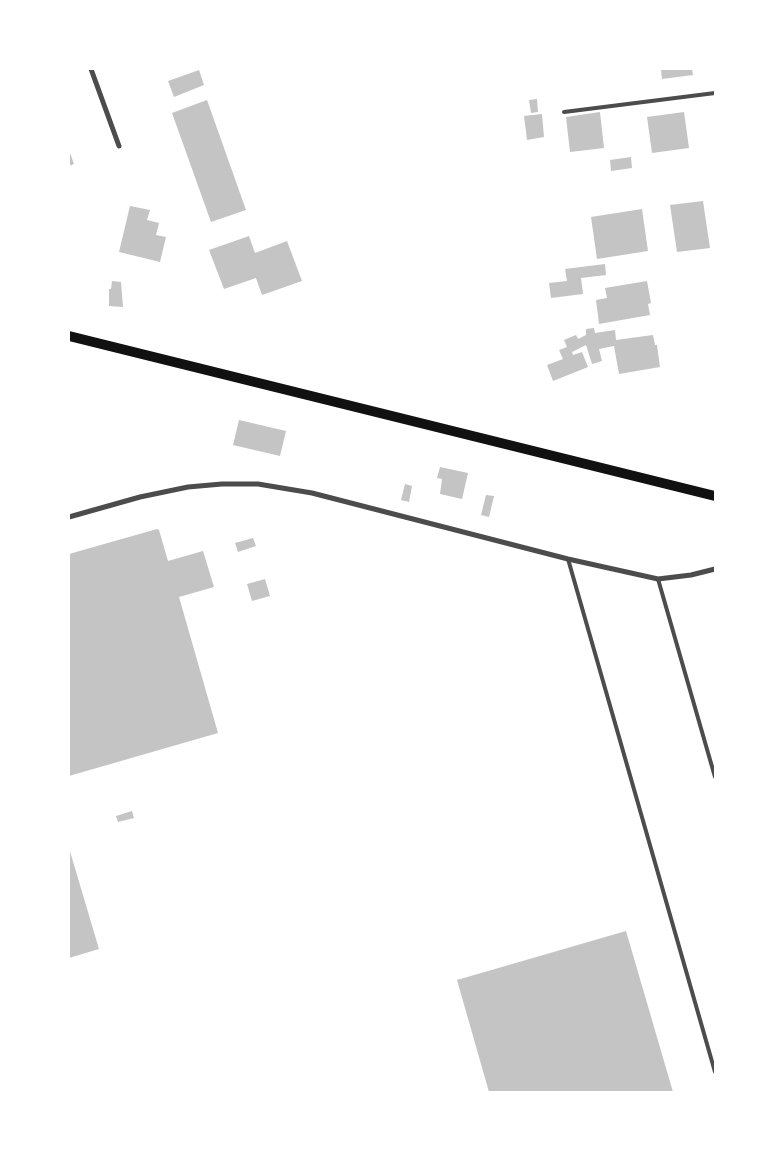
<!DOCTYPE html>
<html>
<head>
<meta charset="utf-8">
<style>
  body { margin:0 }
  #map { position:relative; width:784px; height:1161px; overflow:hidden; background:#fff; font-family:Raleway,sans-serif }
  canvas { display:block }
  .frame { position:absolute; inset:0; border:70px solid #fff; pointer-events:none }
</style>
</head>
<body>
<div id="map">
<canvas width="784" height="1161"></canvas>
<div class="frame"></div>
</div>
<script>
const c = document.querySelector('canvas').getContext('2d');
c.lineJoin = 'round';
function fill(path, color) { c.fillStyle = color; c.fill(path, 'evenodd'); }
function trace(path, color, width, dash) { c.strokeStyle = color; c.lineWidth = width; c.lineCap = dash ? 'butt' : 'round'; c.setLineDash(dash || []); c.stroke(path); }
fill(new Path2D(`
  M 661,69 L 692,69 L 693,75 L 662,79 Z
  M 199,70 L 204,85 L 174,97 L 168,81 Z
  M 537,99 L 538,112 L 531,113 L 529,100 Z
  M 207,100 L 246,210 L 211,222 L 172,113 Z
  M 600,112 L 604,148 L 570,152 L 566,117 Z
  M 684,112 L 689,148 L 652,153 L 647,117 Z
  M 542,114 L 544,137 L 527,140 L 524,116 Z
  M 69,150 L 74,164 L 69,166 Z
  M 631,157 L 632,168 L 611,171 L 610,160 Z
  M 703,201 L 710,248 L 677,252 L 670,205 Z
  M 130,206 L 150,210 L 147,220 L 159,223 L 156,235 L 166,237 L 160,262 L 119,252 Z
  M 642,209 L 648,251 L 597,259 L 591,217 Z
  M 249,236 L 255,253 L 287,241 L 302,281 L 262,295 L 256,278 L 224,289 L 209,250 Z
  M 605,264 L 606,275 L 581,278 L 583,294 L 551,298 L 549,283 L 567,281 L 565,269 Z
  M 112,281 L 121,282 L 123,307 L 109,306 L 109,289 L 111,289 Z
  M 647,281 L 651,303 L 648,304 L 650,315 L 599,324 L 596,300 L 607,298 L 605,288 Z
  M 594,328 L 595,333 L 615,330 L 616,340 L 653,335 L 655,345 L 657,345 L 660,367 L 619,374 L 614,346 L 599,349 L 602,361 L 592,364 L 586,345 L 572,352 L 573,355 L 582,352 L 588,367 L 553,381 L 547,365 L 563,359 L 559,350 L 567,347 L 564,340 L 576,335 L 578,339 L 586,335 L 586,329 Z
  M 239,420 L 286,431 L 280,456 L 233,445 Z
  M 440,467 L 468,473 L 462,499 L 440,494 L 442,479 L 437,478 Z
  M 405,484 L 412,486 L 409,502 L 401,500 Z
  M 486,495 L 494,496 L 489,517 L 481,515 Z
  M 157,529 L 159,530 L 168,561 L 203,551 L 214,587 L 179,597 L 218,733 L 69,776 L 69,554 Z
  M 253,538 L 256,546 L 238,552 L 235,543 Z
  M 265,579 L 270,596 L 252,601 L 247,584 Z
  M 132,811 L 134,818 L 118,822 L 116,816 Z
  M 69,848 L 99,949 L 69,958 Z
  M 626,931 L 673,1092 L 489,1092 L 457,980 Z`), '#c4c4c4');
trace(new Path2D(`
  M 564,112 L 715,93
  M 568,559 L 715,1072
  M 658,579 L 715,777`), '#4c4c4c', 4);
trace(new Path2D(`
  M 91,69 L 119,146
  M 69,517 L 140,497 L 188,487 L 222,484 L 258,484 L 312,493 L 568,559 L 658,579 L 691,575 L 715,569`), '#4c4c4c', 5);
trace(new Path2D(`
  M 69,336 L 715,496`), '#111', 10);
</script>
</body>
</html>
